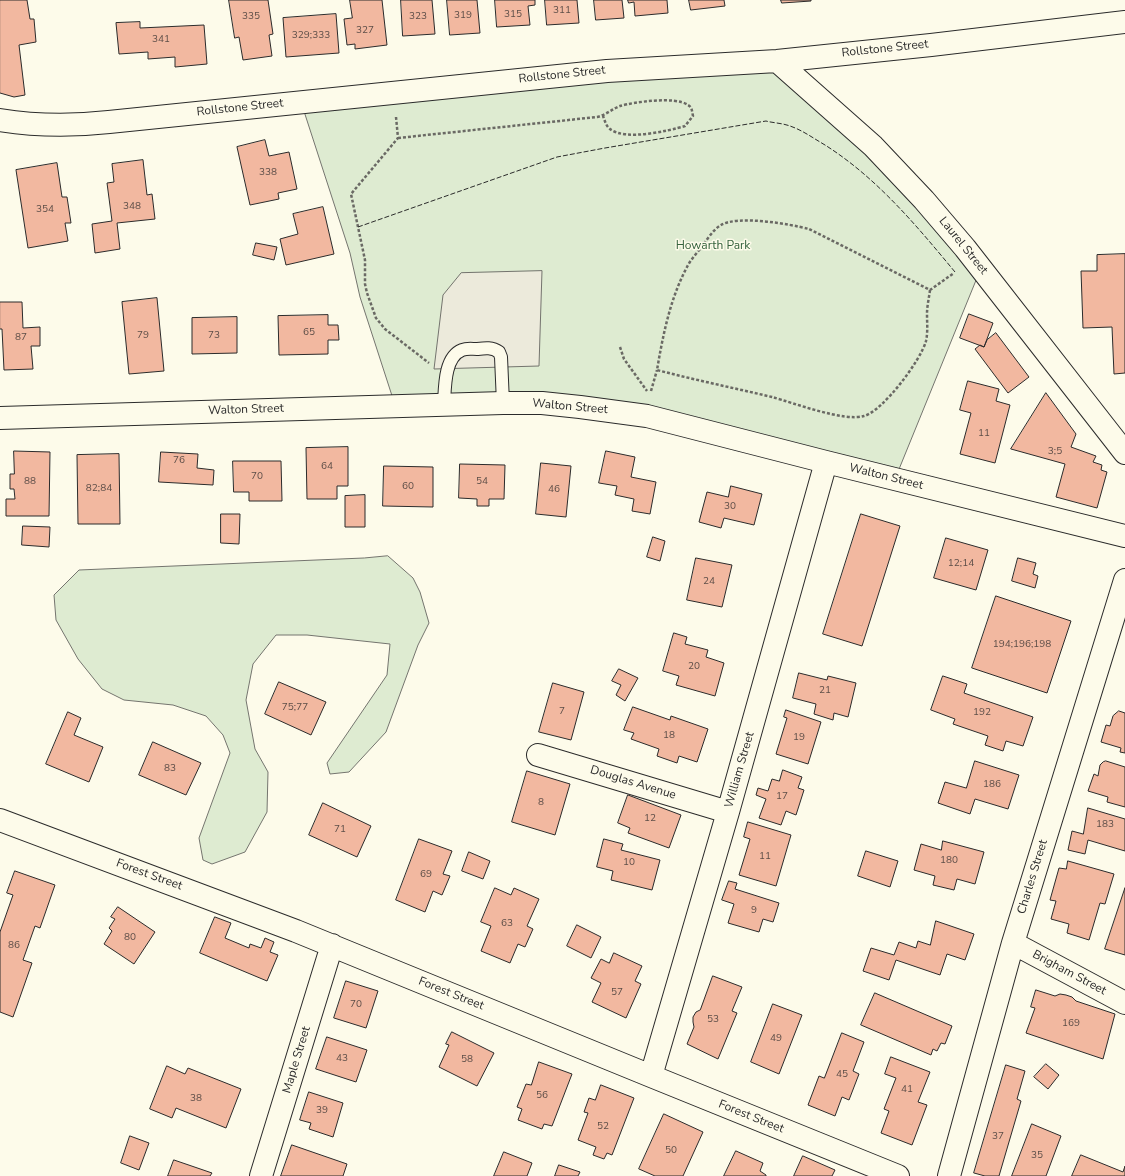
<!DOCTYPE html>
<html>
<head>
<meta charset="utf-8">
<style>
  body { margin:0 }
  canvas { display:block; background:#fdfbea }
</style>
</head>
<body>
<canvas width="1125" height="1176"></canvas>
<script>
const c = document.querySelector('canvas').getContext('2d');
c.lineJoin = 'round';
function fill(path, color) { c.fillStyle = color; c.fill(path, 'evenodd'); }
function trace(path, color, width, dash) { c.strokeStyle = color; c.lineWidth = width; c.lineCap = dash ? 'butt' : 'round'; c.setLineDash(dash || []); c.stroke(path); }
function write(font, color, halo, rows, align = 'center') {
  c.font = font + ' "Nunito Sans",sans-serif'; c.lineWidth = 3; c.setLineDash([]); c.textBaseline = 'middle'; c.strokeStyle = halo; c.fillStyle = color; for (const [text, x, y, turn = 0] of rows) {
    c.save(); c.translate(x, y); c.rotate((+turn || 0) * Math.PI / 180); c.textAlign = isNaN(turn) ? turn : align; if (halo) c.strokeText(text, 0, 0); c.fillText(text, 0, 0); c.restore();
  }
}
const green = new Path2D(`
  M 777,61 L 981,268 L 895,479 L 647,416 L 395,405 L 360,297 L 350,253 L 301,102 Z
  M 388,556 L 413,578 L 420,592 L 429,623 L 418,645 L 386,732 L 349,772 L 330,774 L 327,763 L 387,675 L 390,644 L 307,635 L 276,635 L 253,664 L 246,700 L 255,749 L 268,772 L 267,812 L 245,852 L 212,864 L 203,860 L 199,838 L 230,753 L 223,735 L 206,716 L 173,705 L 124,700 L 102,689 L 78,659 L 56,620 L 54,595 L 79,570 L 364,558 Z`);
fill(green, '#deebd1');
trace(green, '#74746e', 1);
const parking = new Path2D(`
  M 542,271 L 539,366 L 434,369 L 443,295 L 461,273 Z`);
fill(parking, '#eceadb');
trace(parking, '#74746e', 1);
const building = new Path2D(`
  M 0,0 L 27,0 L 30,19 L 34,19 L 36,42 L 19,45 L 25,95 L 14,97 L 0,93 Z
  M 229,0 L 268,0 L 273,34 L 269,35 L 272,56 L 243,60 L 239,37 L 235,38 Z
  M 350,0 L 382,0 L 387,45 L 355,49 L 355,44 L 347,45 L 344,19 L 352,18 Z
  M 401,0 L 432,0 L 435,34 L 403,36 Z
  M 447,0 L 477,0 L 480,33 L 450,35 Z
  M 495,0 L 535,0 L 535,5 L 528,6 L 530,25 L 497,27 Z
  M 545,0 L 577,0 L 579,23 L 547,25 Z
  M 594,0 L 622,0 L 624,18 L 596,20 Z
  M 628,0 L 667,0 L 668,13 L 635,16 L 634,2 L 629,3 Z
  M 689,0 L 724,0 L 725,6 L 691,10 Z
  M 781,0 L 811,0 L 811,1 L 782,3 Z
  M 336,14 L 339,53 L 286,57 L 283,18 Z
  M 140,22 L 140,28 L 204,25 L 207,64 L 175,67 L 175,57 L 148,59 L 148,52 L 119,54 L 116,23 Z
  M 265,140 L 269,156 L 289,152 L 297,189 L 278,193 L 279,199 L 250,205 L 237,147 Z
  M 143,160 L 147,195 L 152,194 L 155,219 L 117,223 L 120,249 L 95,253 L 92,224 L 112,221 L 107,183 L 114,182 L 112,164 Z
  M 57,163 L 62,197 L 67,197 L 71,223 L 65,223 L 68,241 L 28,248 L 16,170 Z
  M 323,207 L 334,254 L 286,265 L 280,239 L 298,234 L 293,214 Z
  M 256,243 L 277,247 L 274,260 L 253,255 Z
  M 1125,254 L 1125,373 L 1114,374 L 1112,327 L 1083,328 L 1081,271 L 1097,271 L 1097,255 Z
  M 157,298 L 164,371 L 129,374 L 122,302 Z
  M 0,302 L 22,302 L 23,328 L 40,327 L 40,346 L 31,346 L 33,369 L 4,370 L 2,329 L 0,329 Z
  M 969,314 L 993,323 L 984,347 L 960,338 Z
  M 328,315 L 328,325 L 338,325 L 339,340 L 328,340 L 328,354 L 279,355 L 278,316 Z
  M 237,317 L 237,353 L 192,354 L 192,318 Z
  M 996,333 L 1029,377 L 1008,393 L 975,349 L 980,345 L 984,347 L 987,340 Z
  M 968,381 L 999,389 L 996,401 L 1010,405 L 995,463 L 960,454 L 971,413 L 960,410 Z
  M 1046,393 L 1076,434 L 1071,447 L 1096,456 L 1093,462 L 1102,465 L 1101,470 L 1107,472 L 1097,508 L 1056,497 L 1065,464 L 1011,449 Z
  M 348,447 L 348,486 L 337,486 L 337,499 L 307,499 L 306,448 Z
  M 14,451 L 50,452 L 49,516 L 6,516 L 6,499 L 15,499 L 14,489 L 10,489 L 10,474 L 14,474 Z
  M 606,451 L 635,457 L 631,477 L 656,482 L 650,514 L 632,511 L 634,499 L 615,495 L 617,486 L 599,483 Z
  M 161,452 L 198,454 L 197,468 L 214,470 L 213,485 L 159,482 Z
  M 119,454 L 120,524 L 78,524 L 77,455 Z
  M 233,461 L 281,461 L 282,501 L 249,501 L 249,492 L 234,492 Z
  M 541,463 L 571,466 L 566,517 L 536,514 Z
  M 460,464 L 505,465 L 504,499 L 489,499 L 489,506 L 477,506 L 477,499 L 459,498 Z
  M 384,466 L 433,467 L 433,507 L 383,506 Z
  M 731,486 L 762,494 L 754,525 L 724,518 L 721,528 L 699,522 L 707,492 L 728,497 Z
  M 365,495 L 365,527 L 345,527 L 345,496 Z
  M 221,514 L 240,514 L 239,544 L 221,543 Z
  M 861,514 L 900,526 L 862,646 L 823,634 Z
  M 23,526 L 50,527 L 49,547 L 22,545 Z
  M 653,537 L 665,541 L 660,561 L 647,557 Z
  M 946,538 L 988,550 L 976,590 L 934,578 Z
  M 696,558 L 732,565 L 722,607 L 687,600 Z
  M 1018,558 L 1036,563 L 1033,574 L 1038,576 L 1035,588 L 1012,581 Z
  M 996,596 L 1071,621 L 1047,693 L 972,668 Z
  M 674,633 L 687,637 L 685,644 L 708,650 L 706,657 L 724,663 L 715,696 L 676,685 L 679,676 L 663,671 Z
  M 619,669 L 638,678 L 625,701 L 616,695 L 621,685 L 612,681 Z
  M 799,673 L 827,680 L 828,676 L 856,683 L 848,717 L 834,713 L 833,720 L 814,714 L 816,704 L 793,698 Z
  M 943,676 L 967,684 L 964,693 L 1033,717 L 1023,746 L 1006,741 L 1003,751 L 985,745 L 988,736 L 953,724 L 955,719 L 931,710 Z
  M 279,682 L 326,702 L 311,735 L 265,714 Z
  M 553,683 L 584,692 L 571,740 L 539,732 Z
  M 633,707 L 670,720 L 671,716 L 708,729 L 697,762 L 679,756 L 677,763 L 657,756 L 659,749 L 631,739 L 634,733 L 624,730 Z
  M 786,710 L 821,722 L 808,764 L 776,754 L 787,718 L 784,717 Z
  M 1119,711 L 1125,713 L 1125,753 L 1120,752 L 1121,748 L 1101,742 L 1106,725 L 1110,726 L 1113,716 Z
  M 68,712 L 81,718 L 74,735 L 103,747 L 89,782 L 46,764 Z
  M 153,742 L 201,763 L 186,795 L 139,775 Z
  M 975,761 L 1019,775 L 1008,809 L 975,799 L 970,814 L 938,803 L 945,782 L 966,788 Z
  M 1106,761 L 1125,767 L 1125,807 L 1107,802 L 1108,797 L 1088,791 L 1094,774 L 1098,776 L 1100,765 L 1103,762 Z
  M 783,770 L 802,777 L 798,788 L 804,790 L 796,815 L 786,811 L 781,825 L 759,818 L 766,799 L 756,795 L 758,788 L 768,791 L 772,779 L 779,781 Z
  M 527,771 L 570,784 L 555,835 L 512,822 Z
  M 628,795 L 681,815 L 669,848 L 628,833 L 630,828 L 618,823 Z
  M 323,803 L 371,826 L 357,857 L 309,835 Z
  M 1088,808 L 1125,819 L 1125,851 L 1088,840 L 1085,854 L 1068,850 L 1072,831 L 1083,834 Z
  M 748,822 L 791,835 L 776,886 L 739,875 L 750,839 L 744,837 Z
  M 419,839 L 452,851 L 443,874 L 450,876 L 442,895 L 433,891 L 425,912 L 396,900 Z
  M 604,839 L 623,844 L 621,850 L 660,860 L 652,890 L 611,880 L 613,871 L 597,867 Z
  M 943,841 L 984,852 L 975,884 L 957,879 L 954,890 L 933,885 L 935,876 L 914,870 L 921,844 L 941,850 Z
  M 866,851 L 898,861 L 890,887 L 858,876 Z
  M 469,852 L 490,861 L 483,879 L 462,871 Z
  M 1068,861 L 1114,874 L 1105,904 L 1100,903 L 1089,940 L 1067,933 L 1069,924 L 1051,919 L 1056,901 L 1050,900 L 1059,868 L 1066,869 Z
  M 15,871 L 55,885 L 40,928 L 35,926 L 23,960 L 32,963 L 13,1017 L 0,1012 L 0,932 L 13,895 L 7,893 Z
  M 729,881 L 737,883 L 735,889 L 779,903 L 773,922 L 763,919 L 759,932 L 728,923 L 734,904 L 722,900 Z
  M 495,888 L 511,895 L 514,888 L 539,899 L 527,926 L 533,929 L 525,947 L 518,944 L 510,963 L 481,951 L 491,926 L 481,922 Z
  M 1125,888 L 1125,955 L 1105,949 Z
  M 118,907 L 155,932 L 134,964 L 104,944 L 112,931 L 109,928 L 115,919 L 111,917 Z
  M 215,917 L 231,923 L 225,938 L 249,948 L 250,944 L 261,948 L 265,938 L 274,942 L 270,952 L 278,955 L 267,981 L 200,953 Z
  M 936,921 L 974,934 L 965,960 L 947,954 L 940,975 L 896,960 L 889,980 L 863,971 L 871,948 L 894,955 L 899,942 L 916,948 L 918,941 L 930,945 Z
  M 577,925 L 601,937 L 591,958 L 567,946 Z
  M 614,953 L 642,966 L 635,981 L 641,984 L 626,1018 L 592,1002 L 601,983 L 591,978 L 601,959 L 609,963 Z
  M 713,976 L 742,987 L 732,1011 L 737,1013 L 718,1059 L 687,1044 L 694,1027 L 693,1022 L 693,1017 L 696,1012 L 700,1010 Z
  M 346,981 L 378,991 L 366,1028 L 334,1018 Z
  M 1036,990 L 1055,996 L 1060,994 L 1066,995 L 1072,997 L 1076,1001 L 1115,1014 L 1103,1059 L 1026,1033 L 1035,1008 L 1031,1007 Z
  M 875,993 L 952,1026 L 945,1044 L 941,1043 L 937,1051 L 933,1049 L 931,1055 L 861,1025 Z
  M 773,1004 L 802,1015 L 779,1074 L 751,1062 Z
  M 452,1032 L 494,1053 L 477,1086 L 439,1067 L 449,1045 L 446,1044 Z
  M 842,1033 L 864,1042 L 853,1071 L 859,1074 L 849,1100 L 842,1097 L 835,1116 L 808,1105 L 819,1076 L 824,1078 Z
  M 327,1037 L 367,1050 L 356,1082 L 316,1069 Z
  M 891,1057 L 930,1072 L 918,1102 L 927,1105 L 912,1145 L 881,1133 L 889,1111 L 884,1109 L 896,1078 L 885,1074 Z
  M 539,1062 L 572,1074 L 552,1126 L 544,1124 L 542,1129 L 518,1120 L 522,1109 L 517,1107 L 526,1084 L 531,1085 Z
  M 1046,1064 L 1059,1075 L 1048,1089 L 1034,1077 Z
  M 1006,1065 L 1025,1071 L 1017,1099 L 1021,1101 L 999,1176 L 985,1176 L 974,1173 Z
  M 167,1066 L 185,1074 L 188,1068 L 241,1089 L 226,1128 L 176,1108 L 172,1118 L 150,1109 Z
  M 601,1085 L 634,1098 L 612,1155 L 607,1153 L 604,1159 L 593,1155 L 596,1147 L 578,1140 L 588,1113 L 584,1112 L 589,1098 L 595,1100 Z
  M 309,1092 L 343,1103 L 333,1137 L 309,1129 L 311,1123 L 300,1120 Z
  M 664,1114 L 703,1132 L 683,1176 L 655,1176 L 639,1169 Z
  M 1032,1124 L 1061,1136 L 1046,1176 L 1012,1176 Z
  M 130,1136 L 149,1143 L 139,1170 L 121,1163 Z
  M 292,1145 L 347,1164 L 343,1176 L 281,1176 Z
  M 736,1151 L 763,1163 L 760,1171 L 766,1175 L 766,1176 L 724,1176 Z
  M 504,1152 L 532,1163 L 527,1176 L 494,1176 Z
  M 1081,1155 L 1123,1172 L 1125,1166 L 1125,1176 L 1072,1176 Z
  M 803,1156 L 835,1170 L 832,1176 L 794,1176 Z
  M 174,1160 L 212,1173 L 210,1176 L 168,1176 Z
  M 559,1165 L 580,1172 L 578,1176 L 555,1176 Z`);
fill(building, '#f2b8a0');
trace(building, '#2b2b2b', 1);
const service = new Path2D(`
  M 444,404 C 445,388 444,357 462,350 C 467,348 472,349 477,349 C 485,348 492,347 499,352 L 501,357 L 503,403`);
const minor = new Path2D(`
  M 0,418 L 503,403 L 542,403 L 580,407 L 647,416 L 826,462 L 1125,536
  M 538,755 L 728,812
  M 0,820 L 296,931 L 651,1076 L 898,1176
  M 1013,943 L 1125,1003
  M 651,1076 L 728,812 L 826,462
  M 261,1176 L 332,945
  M 949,1176 L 1013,943 L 1125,580`);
const secondary = new Path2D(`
  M 777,61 L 873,146 L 924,200 L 965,248 L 1125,453
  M 0,120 C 37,126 72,126 109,122 L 607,71 L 777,61 L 931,45 L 1125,22`);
trace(service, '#2b2b2b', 14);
trace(minor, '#2b2b2b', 24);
trace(secondary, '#2b2b2b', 24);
trace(new Path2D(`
  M 396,117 L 398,138 L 351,194 L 365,260 L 365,284 L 367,293 L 376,318 L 385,329 L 429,363
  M 398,138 L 597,117 C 606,115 612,109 620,106 C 634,102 676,96 688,105 C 692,107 692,111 693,116 L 685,126 C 668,131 625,141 610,129 C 606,126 605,121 603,116
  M 930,290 C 929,298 927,306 927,314 C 927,323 928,332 926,341 C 921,360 883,411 864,416 C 844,422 794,403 772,397 C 734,388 695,380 657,370 C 663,335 670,299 687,267 C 691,259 698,252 703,245 C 708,238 714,229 721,225 C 738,215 790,224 809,229 L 930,290 L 954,273
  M 620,347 L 624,359 L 647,391
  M 651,391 L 657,370`), '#6a6964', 2.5, [3, 2]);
trace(service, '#fdfbea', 12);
trace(minor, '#fdfbea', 22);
trace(secondary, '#fdfbea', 22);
trace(new Path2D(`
  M 358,227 L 557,157 L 605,148 L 766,121 C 773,123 782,123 790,126 C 802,130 813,138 825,145 C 877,178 916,225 955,272`), '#2b2b2b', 1, [5, 2]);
write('10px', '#5d4e48', null, [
  ["311",562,11],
  ["315",513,15],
  ["319",463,16],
  ["335",251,17],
  ["323",418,17],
  ["327",365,31],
  ["329;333",311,36],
  ["341",161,40],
  ["338",268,173],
  ["348",132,207],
  ["354",45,210],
  ["65",309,333],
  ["79",143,336],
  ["73",214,336],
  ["87",21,338],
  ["11",984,434],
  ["3;5",1055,452],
  ["76",179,461],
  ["64",327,467],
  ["70",257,477],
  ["88",30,482],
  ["54",482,482],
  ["60",408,487],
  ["82;84",99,489],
  ["46",554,490],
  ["30",730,507],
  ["12;14",961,564],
  ["24",709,582],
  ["194;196;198",1022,645],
  ["20",694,667],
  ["21",825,691],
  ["75;77",295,708],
  ["7",562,712],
  ["192",982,713],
  ["18",669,736],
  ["19",799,738],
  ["83",170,769],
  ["186",992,785],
  ["17",782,797],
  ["8",541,803],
  ["12",650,819],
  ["183",1105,825],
  ["71",340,830],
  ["11",765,857],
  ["180",949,861],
  ["10",629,863],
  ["69",426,875],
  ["9",754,911],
  ["63",507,924],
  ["80",130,938],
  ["86",14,946],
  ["57",617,993],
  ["70",356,1005],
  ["53",713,1020],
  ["169",1071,1024],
  ["49",776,1039],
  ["43",342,1059],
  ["58",467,1060],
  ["45",842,1075],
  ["41",907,1090],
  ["56",542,1096],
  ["38",196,1099],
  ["39",322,1111],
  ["52",603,1127],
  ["37",998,1137],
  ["50",671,1151],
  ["35",1037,1156]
]);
write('12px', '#2b2b2b', '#fdfbea', [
  ["Rollstone Street",885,49,-6],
  ["Rollstone Street",562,75,-6],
  ["Rollstone Street",240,108,-6],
  ["Laurel Street",963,246,51],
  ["Walton Street",570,407,5],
  ["Walton Street",246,410,-2],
  ["Walton Street",886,477,14],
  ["William Street",740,770,-74],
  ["Douglas Avenue",633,783,17],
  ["Forest Street",149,875,20],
  ["Charles Street",1033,877,-73],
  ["Brigham Street",1069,973,28],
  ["Forest Street",451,994,22],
  ["Maple Street",297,1060,-73],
  ["Forest Street",751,1117,22]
]);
write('12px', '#34623c', '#fdfbea', [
  ["Howarth Park",713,246]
]);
</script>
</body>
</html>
